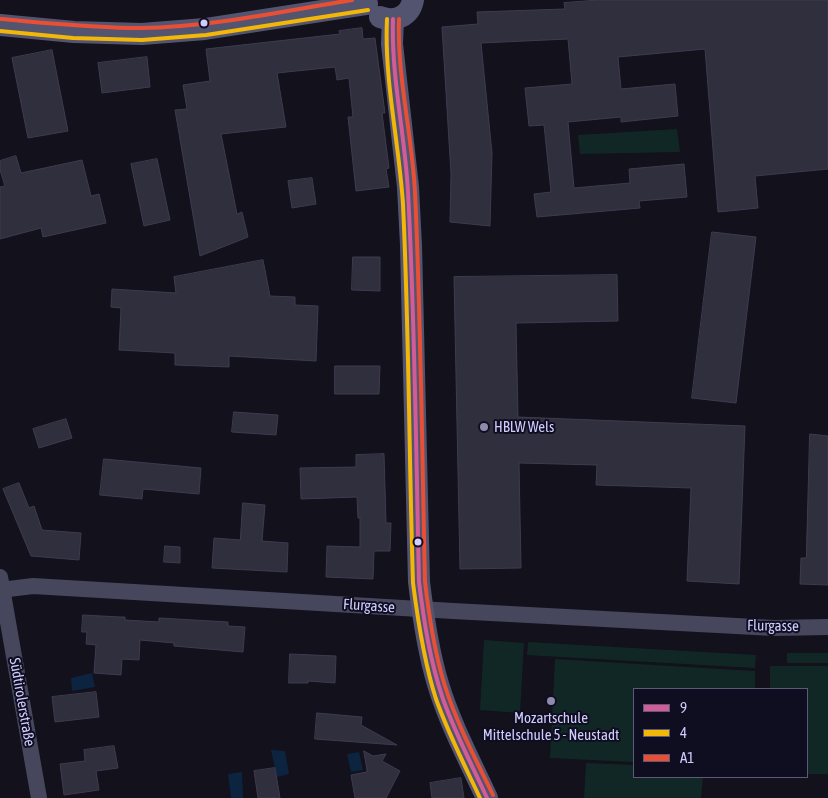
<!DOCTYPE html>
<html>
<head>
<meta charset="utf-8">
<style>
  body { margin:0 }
  #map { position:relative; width:828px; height:798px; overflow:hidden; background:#12111c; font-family:"Asap Condensed",sans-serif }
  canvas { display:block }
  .legend { position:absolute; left:633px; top:688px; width:175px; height:90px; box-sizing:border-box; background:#0f0d20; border:1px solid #5c5a79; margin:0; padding:6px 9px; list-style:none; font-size:15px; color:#d0cdfe }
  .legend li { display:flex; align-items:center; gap:10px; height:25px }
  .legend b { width:25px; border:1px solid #5c5a79 }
</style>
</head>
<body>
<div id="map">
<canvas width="828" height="798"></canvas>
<ul class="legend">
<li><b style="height:6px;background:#d35b98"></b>9</li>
<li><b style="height:6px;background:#f2b708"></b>4</li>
<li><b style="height:6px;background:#e94f35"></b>A1</li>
</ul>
</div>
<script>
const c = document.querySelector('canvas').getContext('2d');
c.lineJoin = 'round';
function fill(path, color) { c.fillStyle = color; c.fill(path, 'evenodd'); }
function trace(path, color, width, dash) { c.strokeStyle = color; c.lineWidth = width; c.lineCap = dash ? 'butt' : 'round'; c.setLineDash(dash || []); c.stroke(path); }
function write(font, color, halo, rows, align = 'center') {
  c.font = font + ' "Asap Condensed",sans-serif'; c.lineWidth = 4; c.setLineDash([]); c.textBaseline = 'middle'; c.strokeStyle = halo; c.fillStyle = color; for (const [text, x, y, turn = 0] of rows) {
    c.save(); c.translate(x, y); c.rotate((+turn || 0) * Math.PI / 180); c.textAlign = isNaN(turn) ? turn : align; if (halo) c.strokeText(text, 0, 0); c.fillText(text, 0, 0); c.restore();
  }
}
fill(new Path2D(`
  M 677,129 L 680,152 L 580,154 L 578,135 Z
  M 484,640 L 524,643 L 520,713 L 480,710 Z
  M 528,642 L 756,655 L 755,668 L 527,655 Z
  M 787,653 L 828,653 L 828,663 L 787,663 Z
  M 555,659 L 755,671 L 755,689 L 634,689 L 634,762 L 550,758 Z
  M 770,666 L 828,666 L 828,774 L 807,774 L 807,689 L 770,689 Z
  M 586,763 L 634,765 L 634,777 L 703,777 L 701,798 L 584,798 Z`), '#112726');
fill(new Path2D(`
  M 92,673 L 95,687 L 72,691 L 71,678 Z
  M 271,750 L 285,751 L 289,774 L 277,777 Z
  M 359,752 L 363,770 L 351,772 L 347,754 Z
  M 242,772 L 243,798 L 231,798 L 228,774 Z`), '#0d2440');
const building = new Path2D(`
  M 599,0 L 828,0 L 828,169 L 755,176 L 758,208 L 718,212 L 705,49 L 618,57 L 621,89 L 675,84 L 678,116 L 621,122 L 621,117 L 568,122 L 574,188 L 630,183 L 629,169 L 684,164 L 687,197 L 639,201 L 640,208 L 537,217 L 534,194 L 551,192 L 544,125 L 529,126 L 525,88 L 572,84 L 568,39 L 481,43 L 492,153 L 490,226 L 450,222 L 451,174 L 442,27 L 478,24 L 477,12 L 565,9 L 564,3 Z
  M 362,28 L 363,39 L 375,38 L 385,113 L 382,113 L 389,168 L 386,169 L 389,187 L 356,191 L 348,117 L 353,117 L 349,78 L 337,80 L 335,67 L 277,73 L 286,127 L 221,134 L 237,214 L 242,212 L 248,237 L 200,256 L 175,110 L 187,109 L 183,85 L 210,81 L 206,49 L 340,34 L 339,31 Z
  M 52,50 L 68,131 L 28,138 L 12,58 Z
  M 147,57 L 150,87 L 102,93 L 98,63 Z
  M 16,156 L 21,173 L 82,160 L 91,196 L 99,194 L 106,223 L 43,237 L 41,228 L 0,239 L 0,187 L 5,186 L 0,170 L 0,161 Z
  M 157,159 L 170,220 L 144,226 L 131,164 Z
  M 312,178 L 316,204 L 292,208 L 288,181 Z
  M 712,232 L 756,237 L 736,403 L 692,398 Z
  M 353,257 L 380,257 L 380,291 L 352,290 Z
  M 263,260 L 270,296 L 295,297 L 295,305 L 318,306 L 316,361 L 229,356 L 229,367 L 175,365 L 175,353 L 119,350 L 121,308 L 111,307 L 112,289 L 176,293 L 174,277 Z
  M 617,275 L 618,321 L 516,323 L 518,417 L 745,426 L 739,584 L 687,581 L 691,488 L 596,485 L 597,465 L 519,463 L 521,568 L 460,569 L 454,277 Z
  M 335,366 L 380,366 L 379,394 L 335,394 Z
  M 234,412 L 278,415 L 276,435 L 232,432 Z
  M 66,419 L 72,438 L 39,448 L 33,429 Z
  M 810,434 L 828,436 L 828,585 L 800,584 L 801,558 L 806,558 Z
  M 384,454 L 386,523 L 391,523 L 390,551 L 374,551 L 373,579 L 326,577 L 327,546 L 360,547 L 360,518 L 358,518 L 357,497 L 301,499 L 300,468 L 356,467 L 356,455 Z
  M 104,459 L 201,468 L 199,494 L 143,489 L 142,499 L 100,495 Z
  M 19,483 L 29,508 L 34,506 L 42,530 L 81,533 L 79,560 L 31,556 L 3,489 Z
  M 243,503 L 265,505 L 262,541 L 288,543 L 287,572 L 212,568 L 214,538 L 240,540 Z
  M 165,546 L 180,547 L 180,563 L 164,562 Z
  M 83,615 L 120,617 L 125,617 L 125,620 L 159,622 L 159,618 L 228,622 L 228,626 L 245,627 L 243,652 L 174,646 L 174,643 L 140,640 L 139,660 L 122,659 L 121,675 L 94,673 L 96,645 L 86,644 L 87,632 L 82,632 Z
  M 290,654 L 336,656 L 335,683 L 308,681 L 308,683 L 289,683 Z
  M 96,692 L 99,717 L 55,722 L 52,697 Z
  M 317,713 L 362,717 L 361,725 L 397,745 L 315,739 Z
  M 114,746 L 118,768 L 96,771 L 99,790 L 64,795 L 60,764 L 85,761 L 84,750 Z
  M 364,751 L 373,756 L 386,754 L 382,761 L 400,771 L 386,798 L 355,798 L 351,775 L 367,772 Z
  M 275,768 L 280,798 L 258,798 L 254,771 Z
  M 461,778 L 464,798 L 432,798 L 430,783 Z`);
fill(building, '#302f3e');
trace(building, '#3e3b4f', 1);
trace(new Path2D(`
  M 0,577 L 39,798
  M 0,590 L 33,586 L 453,611 L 774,628 L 828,627`), '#46475d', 16);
trace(new Path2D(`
  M 380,17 C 395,23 410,16 413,0
  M 393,19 L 392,44 L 408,187 L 411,245 L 419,582 C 423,616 428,651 438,684 C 450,724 470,761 487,798
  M 0,25 L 74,32 L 142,34 L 205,29 L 367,4`), '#53546f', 22);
trace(new Path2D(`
  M 393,19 C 391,77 405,134 408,192 C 415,322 416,452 419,582 C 424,622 430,661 443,699 C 455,733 472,765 487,798`), '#d35b98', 4);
trace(new Path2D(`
  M 387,19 C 384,80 399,142 403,204 C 409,330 409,456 413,583 C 418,622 424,662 436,699 C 448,733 465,766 480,798
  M 0,31 L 73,38 L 142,40 L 206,35 L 368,10`), '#f2b708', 4);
trace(new Path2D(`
  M 1,19 C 47,23 94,28 141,28 C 210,27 284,11 352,0
  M 399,19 C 397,77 412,134 415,192 C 421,322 422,452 425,582 C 429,616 434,650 444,683 C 456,722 475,758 493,795`), '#e94f35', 4);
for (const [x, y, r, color] of [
  [204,23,4.5,"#d0cdfe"],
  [484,427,5,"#8e8baf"],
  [418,542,4.5,"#d0cdfe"],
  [551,701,5,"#8e8baf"]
]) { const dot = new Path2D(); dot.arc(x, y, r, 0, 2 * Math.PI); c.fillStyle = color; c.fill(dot); trace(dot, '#0f0d20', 2); }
write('15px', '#d0cdfe', '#0f0d20', [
  ["HBLW Wels",494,427],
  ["Mozartschule",551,718,"center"],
  ["Mittelschule 5 - Neustadt",551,735,"center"]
], 'left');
write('15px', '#d0cdfe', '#0f0d20', [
  ["Flurgasse",369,606,4],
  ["Flurgasse",773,626,1],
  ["Südtirolerstraße",22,702,80]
]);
</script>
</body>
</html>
